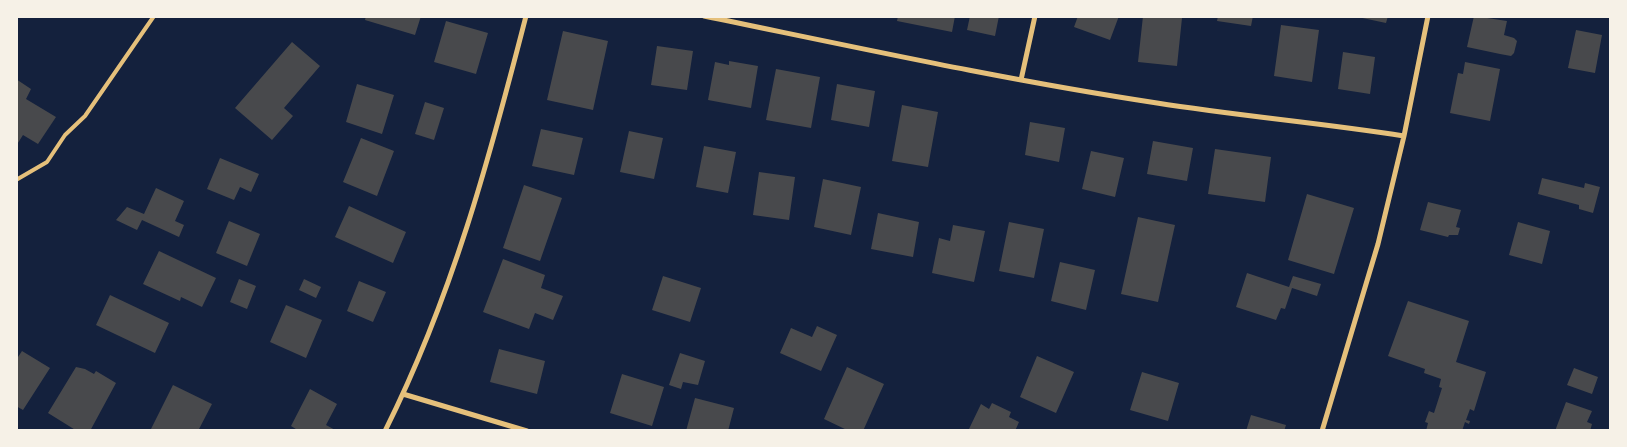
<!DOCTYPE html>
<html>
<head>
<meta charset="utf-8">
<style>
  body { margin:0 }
  #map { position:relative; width:1627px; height:447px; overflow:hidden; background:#14213d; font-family:Barlow,sans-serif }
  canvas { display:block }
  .frame { position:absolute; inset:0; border:18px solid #f6f1e7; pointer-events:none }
</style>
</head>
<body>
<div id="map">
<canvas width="1627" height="447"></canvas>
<div class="frame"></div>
</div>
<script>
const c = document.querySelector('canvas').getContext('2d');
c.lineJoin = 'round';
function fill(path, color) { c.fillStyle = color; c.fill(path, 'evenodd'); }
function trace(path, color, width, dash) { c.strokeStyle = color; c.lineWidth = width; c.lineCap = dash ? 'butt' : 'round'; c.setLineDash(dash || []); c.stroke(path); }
fill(new Path2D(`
  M 366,16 L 421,16 L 415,35 L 365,20 Z
  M 898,16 L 955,16 L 952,32 L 897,21 Z
  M 970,16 L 999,16 L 995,36 L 967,30 Z
  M 1078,16 L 1119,16 L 1110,40 L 1074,27 Z
  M 1143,16 L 1182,18 L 1177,66 L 1138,62 Z
  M 1218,16 L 1253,16 L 1251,26 L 1217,21 Z
  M 1353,16 L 1388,16 L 1386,23 Z
  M 1474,16 L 1507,21 L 1504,35 L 1514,38 L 1517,41 L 1514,53 L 1511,56 L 1500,54 L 1467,47 Z
  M 446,21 L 488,33 L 476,74 L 434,62 Z
  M 1281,25 L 1319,30 L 1312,82 L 1274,76 Z
  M 1576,30 L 1602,35 L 1595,73 L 1568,68 Z
  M 563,31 L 608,41 L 593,110 L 547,100 Z
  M 292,42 L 320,66 L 284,108 L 293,116 L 272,140 L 235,108 Z
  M 657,46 L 693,51 L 687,90 L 651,85 Z
  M 1343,52 L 1375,57 L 1370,94 L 1338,89 Z
  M 729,61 L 758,66 L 751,108 L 708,100 L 715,62 L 729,65 Z
  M 1465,62 L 1500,69 L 1490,121 L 1450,113 L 1458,73 L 1463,74 Z
  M 776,69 L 820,77 L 811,128 L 766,120 Z
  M 16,79 L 31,89 L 26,99 L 56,117 L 38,144 L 23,135 L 16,146 Z
  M 357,84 L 394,95 L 382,134 L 346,122 Z
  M 837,84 L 875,91 L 869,127 L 831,120 Z
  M 425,102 L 444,108 L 434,140 L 415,134 Z
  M 902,105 L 938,112 L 928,167 L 892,161 Z
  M 1030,122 L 1065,128 L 1059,162 L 1025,155 Z
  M 541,129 L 583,138 L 574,175 L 532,166 Z
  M 629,131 L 663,138 L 654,179 L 620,172 Z
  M 361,138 L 394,151 L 377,196 L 343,182 Z
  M 1153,141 L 1193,148 L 1187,181 L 1147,174 Z
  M 704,146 L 736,152 L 728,193 L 696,187 Z
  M 1215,149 L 1271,157 L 1265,202 L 1208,194 Z
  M 1091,151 L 1124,158 L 1115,197 L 1082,189 Z
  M 220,158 L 259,174 L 251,192 L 240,187 L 234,200 L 207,189 Z
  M 759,172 L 795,177 L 789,220 L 753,215 Z
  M 1542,178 L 1584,188 L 1585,183 L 1600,187 L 1593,213 L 1579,209 L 1579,205 L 1538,194 Z
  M 823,179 L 861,187 L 851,235 L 814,227 Z
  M 524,185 L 562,198 L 540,261 L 503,248 Z
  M 156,188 L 184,201 L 175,221 L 184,225 L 179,237 L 142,220 L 137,230 L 116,220 L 127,207 L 144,214 Z
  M 1307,194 L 1354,208 L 1334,274 L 1288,260 Z
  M 1428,202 L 1461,210 L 1456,227 L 1460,228 L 1458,235 L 1449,235 L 1448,237 L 1420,230 Z
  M 349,206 L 406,232 L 393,263 L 335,237 Z
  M 878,213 L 919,222 L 913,257 L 871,249 Z
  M 1138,217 L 1175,225 L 1158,302 L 1121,294 Z
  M 229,221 L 260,234 L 247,266 L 216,253 Z
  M 1009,222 L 1044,229 L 1034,278 L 999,271 Z
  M 1518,222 L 1550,231 L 1542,264 L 1509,255 Z
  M 953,225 L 985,231 L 974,282 L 932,273 L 939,238 L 950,241 Z
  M 159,251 L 216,278 L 202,307 L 181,297 L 180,301 L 143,284 Z
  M 503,259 L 545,275 L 541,288 L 563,296 L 553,320 L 535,313 L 529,329 L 483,312 Z
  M 1060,262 L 1095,270 L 1086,310 L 1051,301 Z
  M 1247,273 L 1289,287 L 1293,276 L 1321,284 L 1317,296 L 1292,288 L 1285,309 L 1281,308 L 1276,320 L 1236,307 Z
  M 663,276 L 701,288 L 690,322 L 652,310 Z
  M 239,279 L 256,286 L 247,309 L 230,302 Z
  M 304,279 L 321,287 L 316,298 L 299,290 Z
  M 359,281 L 386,292 L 373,322 L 347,311 Z
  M 110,295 L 169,323 L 155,353 L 96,325 Z
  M 1408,301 L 1469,321 L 1456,362 L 1486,372 L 1474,411 L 1470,409 L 1466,420 L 1470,421 L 1469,424 L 1465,422 L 1462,431 L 1426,431 L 1428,423 L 1425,422 L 1429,411 L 1434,413 L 1442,388 L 1439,387 L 1441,379 L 1424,373 L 1425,369 L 1388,356 Z
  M 286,305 L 322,320 L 306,358 L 270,342 Z
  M 817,326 L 837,335 L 821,371 L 780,353 L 791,328 L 812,337 Z
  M 499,349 L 545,361 L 537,394 L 490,382 Z
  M 22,351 L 50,368 L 23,410 L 16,406 L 16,360 Z
  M 680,353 L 705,361 L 698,385 L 683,382 L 681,389 L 669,385 Z
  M 1037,356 L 1074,372 L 1056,413 L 1020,397 Z
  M 76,367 L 85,369 L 94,374 L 96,371 L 116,383 L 90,431 L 77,431 L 48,413 Z
  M 847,367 L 884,384 L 863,431 L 849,431 L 824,419 Z
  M 1574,368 L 1598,377 L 1592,394 L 1567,385 Z
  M 1142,372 L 1179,383 L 1168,421 L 1130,410 Z
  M 622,374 L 664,387 L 652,426 L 610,413 Z
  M 173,385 L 212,404 L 198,431 L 151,429 Z
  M 310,389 L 337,404 L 326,425 L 337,431 L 299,431 L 291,426 Z
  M 695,398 L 734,408 L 728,431 L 686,431 Z
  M 1566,402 L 1592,411 L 1587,422 L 1592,424 L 1590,431 L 1555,431 Z
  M 992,403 L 1011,412 L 1009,417 L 1019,422 L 1015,431 L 968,431 L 981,404 L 989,409 Z
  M 1251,415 L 1286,425 L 1284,431 L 1246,431 Z`), '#48494c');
trace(new Path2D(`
  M 16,180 L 47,162 L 65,135 L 85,116 L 154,16`), '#e5c07b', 4);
trace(new Path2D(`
  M 704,16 C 855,47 1005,80 1157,103 C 1239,116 1322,123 1404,136
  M 1021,80 L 1035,16
  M 403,394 L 527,431
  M 385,431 C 452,297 489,160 526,16
  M 1322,431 L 1378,244 L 1404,136 L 1428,16`), '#e5c07b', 5);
</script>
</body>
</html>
